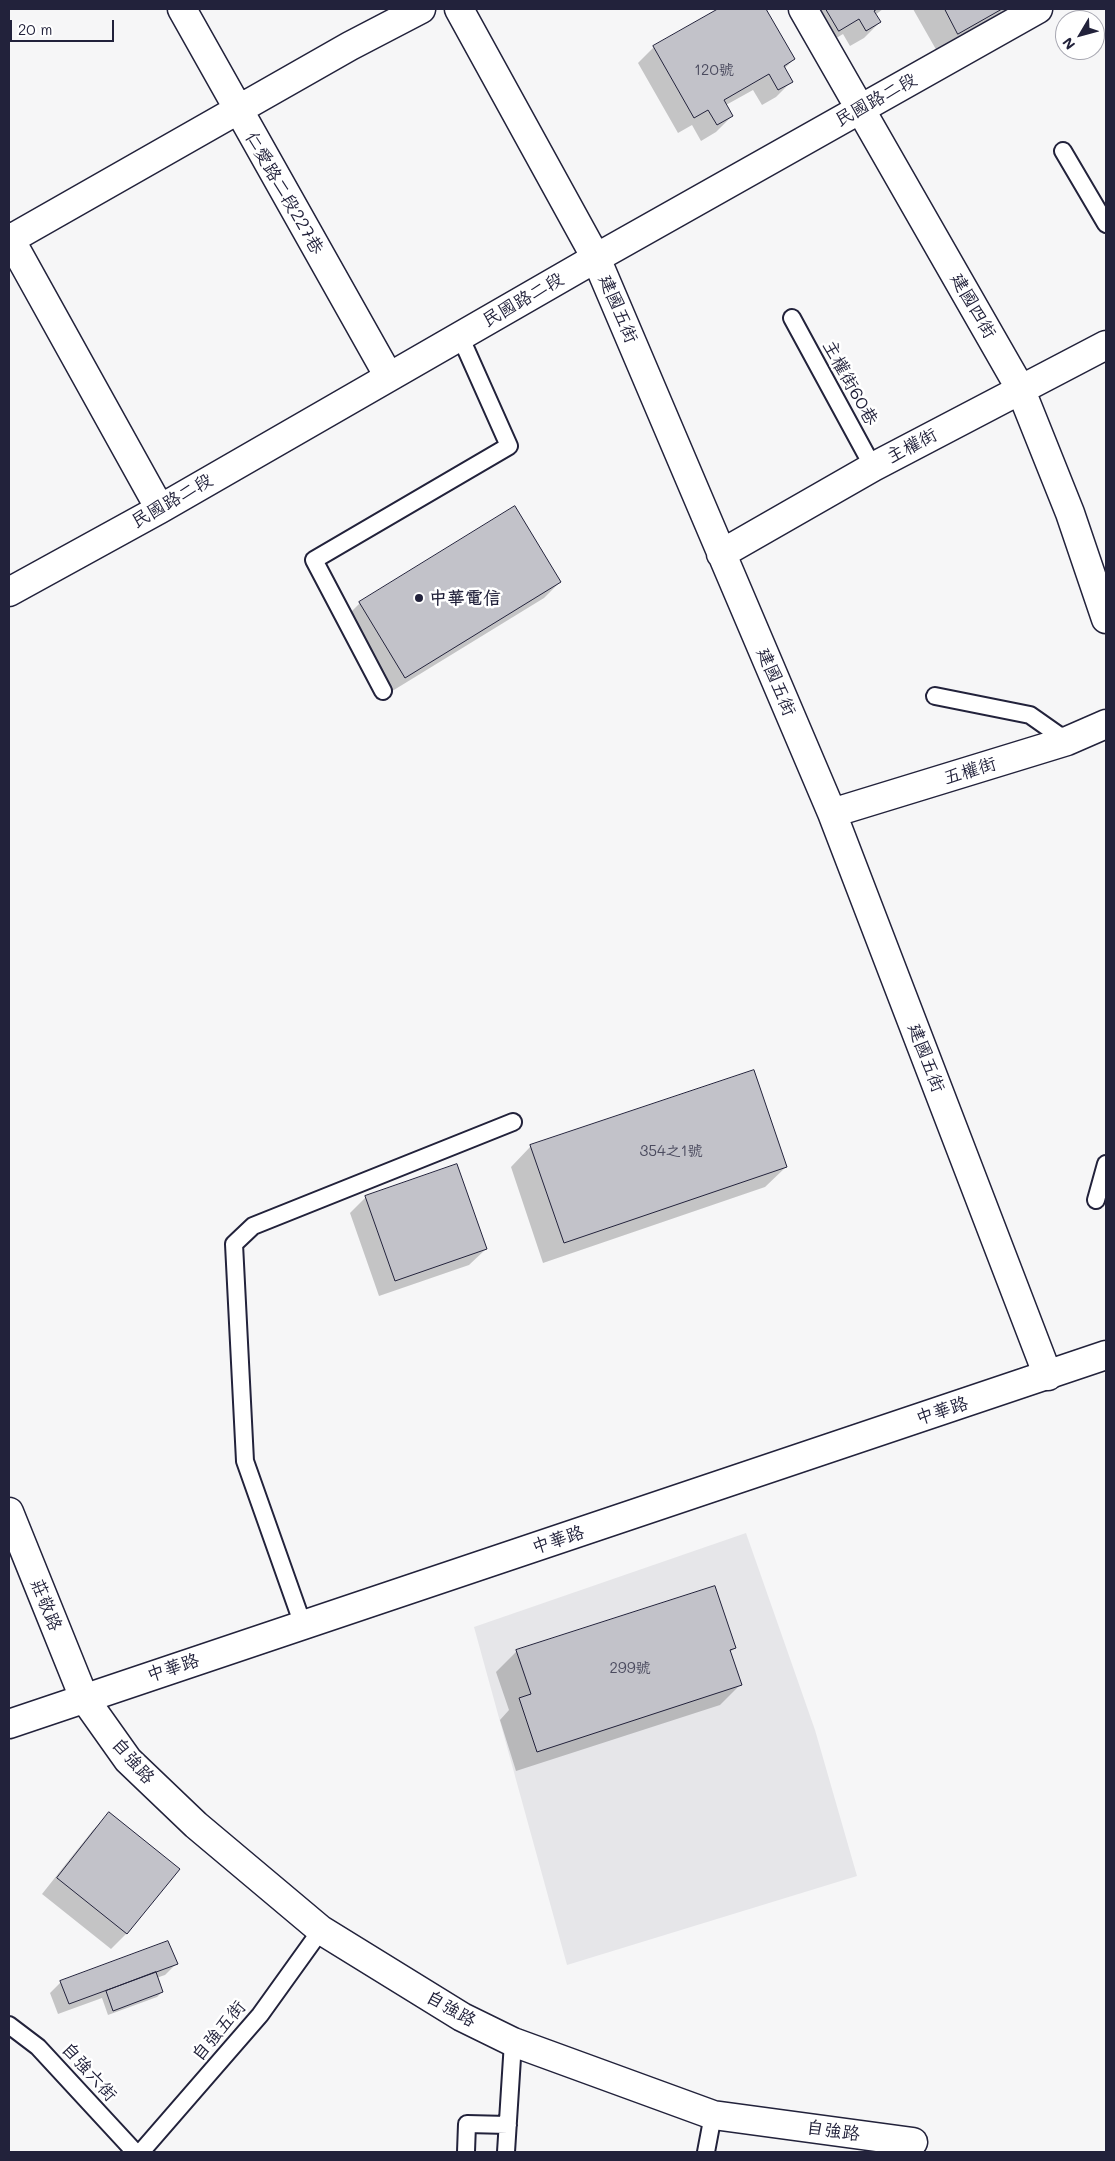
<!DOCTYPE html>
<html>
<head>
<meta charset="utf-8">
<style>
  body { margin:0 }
  #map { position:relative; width:1115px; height:2161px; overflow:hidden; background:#f6f6f7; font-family:Mali,sans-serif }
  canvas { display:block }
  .frame { position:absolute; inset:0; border:10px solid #22223b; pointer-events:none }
  .north { position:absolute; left:1055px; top:10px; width:50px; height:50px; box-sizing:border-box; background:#fff; border:1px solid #a7a7b1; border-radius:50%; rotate:233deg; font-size:14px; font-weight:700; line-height:20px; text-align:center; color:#22223b }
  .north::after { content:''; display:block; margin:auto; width:18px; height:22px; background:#22223b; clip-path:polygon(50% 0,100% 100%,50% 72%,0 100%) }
  .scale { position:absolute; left:10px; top:20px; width:104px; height:22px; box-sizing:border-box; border:2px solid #22223b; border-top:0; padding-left:6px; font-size:15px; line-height:18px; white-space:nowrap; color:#22223b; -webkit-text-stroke:4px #fff; paint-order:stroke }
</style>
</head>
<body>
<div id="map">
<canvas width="1115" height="2161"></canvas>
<div class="frame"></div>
<div class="north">N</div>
<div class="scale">20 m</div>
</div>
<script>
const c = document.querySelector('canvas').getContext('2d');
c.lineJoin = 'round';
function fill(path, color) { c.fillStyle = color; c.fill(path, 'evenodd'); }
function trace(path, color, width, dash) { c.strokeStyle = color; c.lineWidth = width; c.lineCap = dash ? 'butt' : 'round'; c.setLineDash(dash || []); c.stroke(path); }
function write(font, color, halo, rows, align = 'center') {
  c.font = font + ' Mali,"LXGW WenKai TC",sans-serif'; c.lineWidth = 5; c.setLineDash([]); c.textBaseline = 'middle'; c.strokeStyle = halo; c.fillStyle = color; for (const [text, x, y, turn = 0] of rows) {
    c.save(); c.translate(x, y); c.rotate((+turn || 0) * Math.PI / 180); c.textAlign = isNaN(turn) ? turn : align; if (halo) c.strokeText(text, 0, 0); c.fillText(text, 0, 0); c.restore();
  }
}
fill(new Path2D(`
  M 746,1533 L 815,1730 L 857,1876 L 567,1965 L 474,1627 Z`), '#e6e6e9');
fill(new Path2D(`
  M 721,9 L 765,9 L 794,59 L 784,69 L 792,81 L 776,97 L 762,105 L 753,90 L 726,105 L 732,116 L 716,132 L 701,141 L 692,125 L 678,133 L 638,63 L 654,47 Z
  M 800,9 L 883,9 L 875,15 L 880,22 L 864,38 L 850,46 L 843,34 L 823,46 Z
  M 913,9 L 1016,9 L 938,53 Z
  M 560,582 L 544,598 L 389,693 L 344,619 L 360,603 Z
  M 531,1146 L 786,1167 L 765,1187 L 543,1263 L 511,1167 Z
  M 366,1197 L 486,1249 L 469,1265 L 379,1296 L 350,1213 Z
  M 735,1648 L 730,1652 L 740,1685 L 720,1705 L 516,1771 L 500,1720 L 509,1710 L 496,1672 L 517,1651 Z
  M 109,1814 L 127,1933 L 111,1949 L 42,1894 L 93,1830 Z
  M 176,1964 L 165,1975 L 156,1978 L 162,1992 L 157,1997 L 108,2015 L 102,1998 L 58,2014 L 50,1993 L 61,1982 Z`), '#0003');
const building = new Path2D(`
  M 718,9 L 766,9 L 795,59 L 784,66 L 793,82 L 778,90 L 769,74 L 724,100 L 733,116 L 717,125 L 708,110 L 694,118 L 653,46 Z
  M 826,9 L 877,9 L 874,11 L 881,22 L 866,31 L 859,19 L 839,31 Z
  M 945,9 L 1002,9 L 958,34 Z
  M 515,506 L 561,582 L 405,678 L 359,602 Z
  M 754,1070 L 787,1167 L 564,1243 L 530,1145 Z
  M 457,1164 L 487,1249 L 395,1281 L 365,1196 Z
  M 715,1586 L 736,1648 L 730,1650 L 742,1685 L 537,1752 L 519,1698 L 531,1694 L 516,1650 Z
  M 109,1812 L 180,1869 L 127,1934 L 57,1878 Z
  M 168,1941 L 178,1964 L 69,2004 L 60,1981 Z
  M 156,1972 L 163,1992 L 113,2011 L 106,1991 Z`);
fill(building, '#c2c2c9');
trace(building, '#22223b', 1);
const service = new Path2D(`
  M 1063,151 L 1106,224
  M 792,318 L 873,467
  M 383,691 L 314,560 L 509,446 L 460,336
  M 935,696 L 1030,715 L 1067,741
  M 1096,1200 L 1106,1164
  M 303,1625 L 245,1461 L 234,1244 L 253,1226 L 513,1122
  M 9,2025 L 38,2047 L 135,2152
  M 141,2152 L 260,2015 L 321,1930
  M 466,2152 L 467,2124 L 508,2125
  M 506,2152 L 513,2042
  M 706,2152 L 713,2115`);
const minor = new Path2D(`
  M 182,9 L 389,377
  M 459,9 L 596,258 L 832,813 L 1048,1376
  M 803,9 L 1020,388 L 1070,513 L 1106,619
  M 9,237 L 160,509
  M 9,240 L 350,46 L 421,9
  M 721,554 L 873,467 L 1106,345
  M 9,592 L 160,509 L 596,258 L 1038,9
  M 832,813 L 1067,741 L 1106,724
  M 9,1512 L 84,1698 L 128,1760 L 196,1825 L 321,1930 L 462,2017 L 513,2042 L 713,2115 L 913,2142`);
const tertiary = new Path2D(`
  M 9,1724 L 1106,1355`);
trace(service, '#22223b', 20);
trace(minor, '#22223b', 31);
trace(tertiary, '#22223b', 31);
trace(service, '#fff', 16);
trace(minor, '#fff', 28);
trace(tertiary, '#fff', 28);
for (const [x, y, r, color] of [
  [419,598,5,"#22223b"]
]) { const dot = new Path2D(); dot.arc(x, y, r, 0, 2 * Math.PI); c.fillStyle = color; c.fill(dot); trace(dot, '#fff', 2); }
write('15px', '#4a4a5e', null, [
  ["120號",714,70],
  ["354之1號",671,1151],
  ["299號",630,1668]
]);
write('18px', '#22223b', '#fff', [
  ["民國路二段",876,100,-29],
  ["仁愛路二段227巷",284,193,60],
  ["民國路二段",523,300,-30],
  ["建國四街",973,306,60],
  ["建國五街",618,309,67],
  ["主權街60巷",850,383,61],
  ["主權街",912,446,-28],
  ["民國路二段",172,501,-30],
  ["建國五街",776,682,67],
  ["五權街",970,771,-17],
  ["建國五街",926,1058,69],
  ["中華路",942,1411,-18],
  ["中華路",558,1540,-18],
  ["莊敬路",46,1605,68],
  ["中華路",173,1668,-18],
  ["自強路",133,1761,49],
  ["自強路",451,2009,30],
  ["自強五街",219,2031,-50],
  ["自強六街",89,2072,48],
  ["自強路",833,2131,8]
]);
write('bold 18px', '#22223b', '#fff', [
  ["中華電信",429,598]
], 'left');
</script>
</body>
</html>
